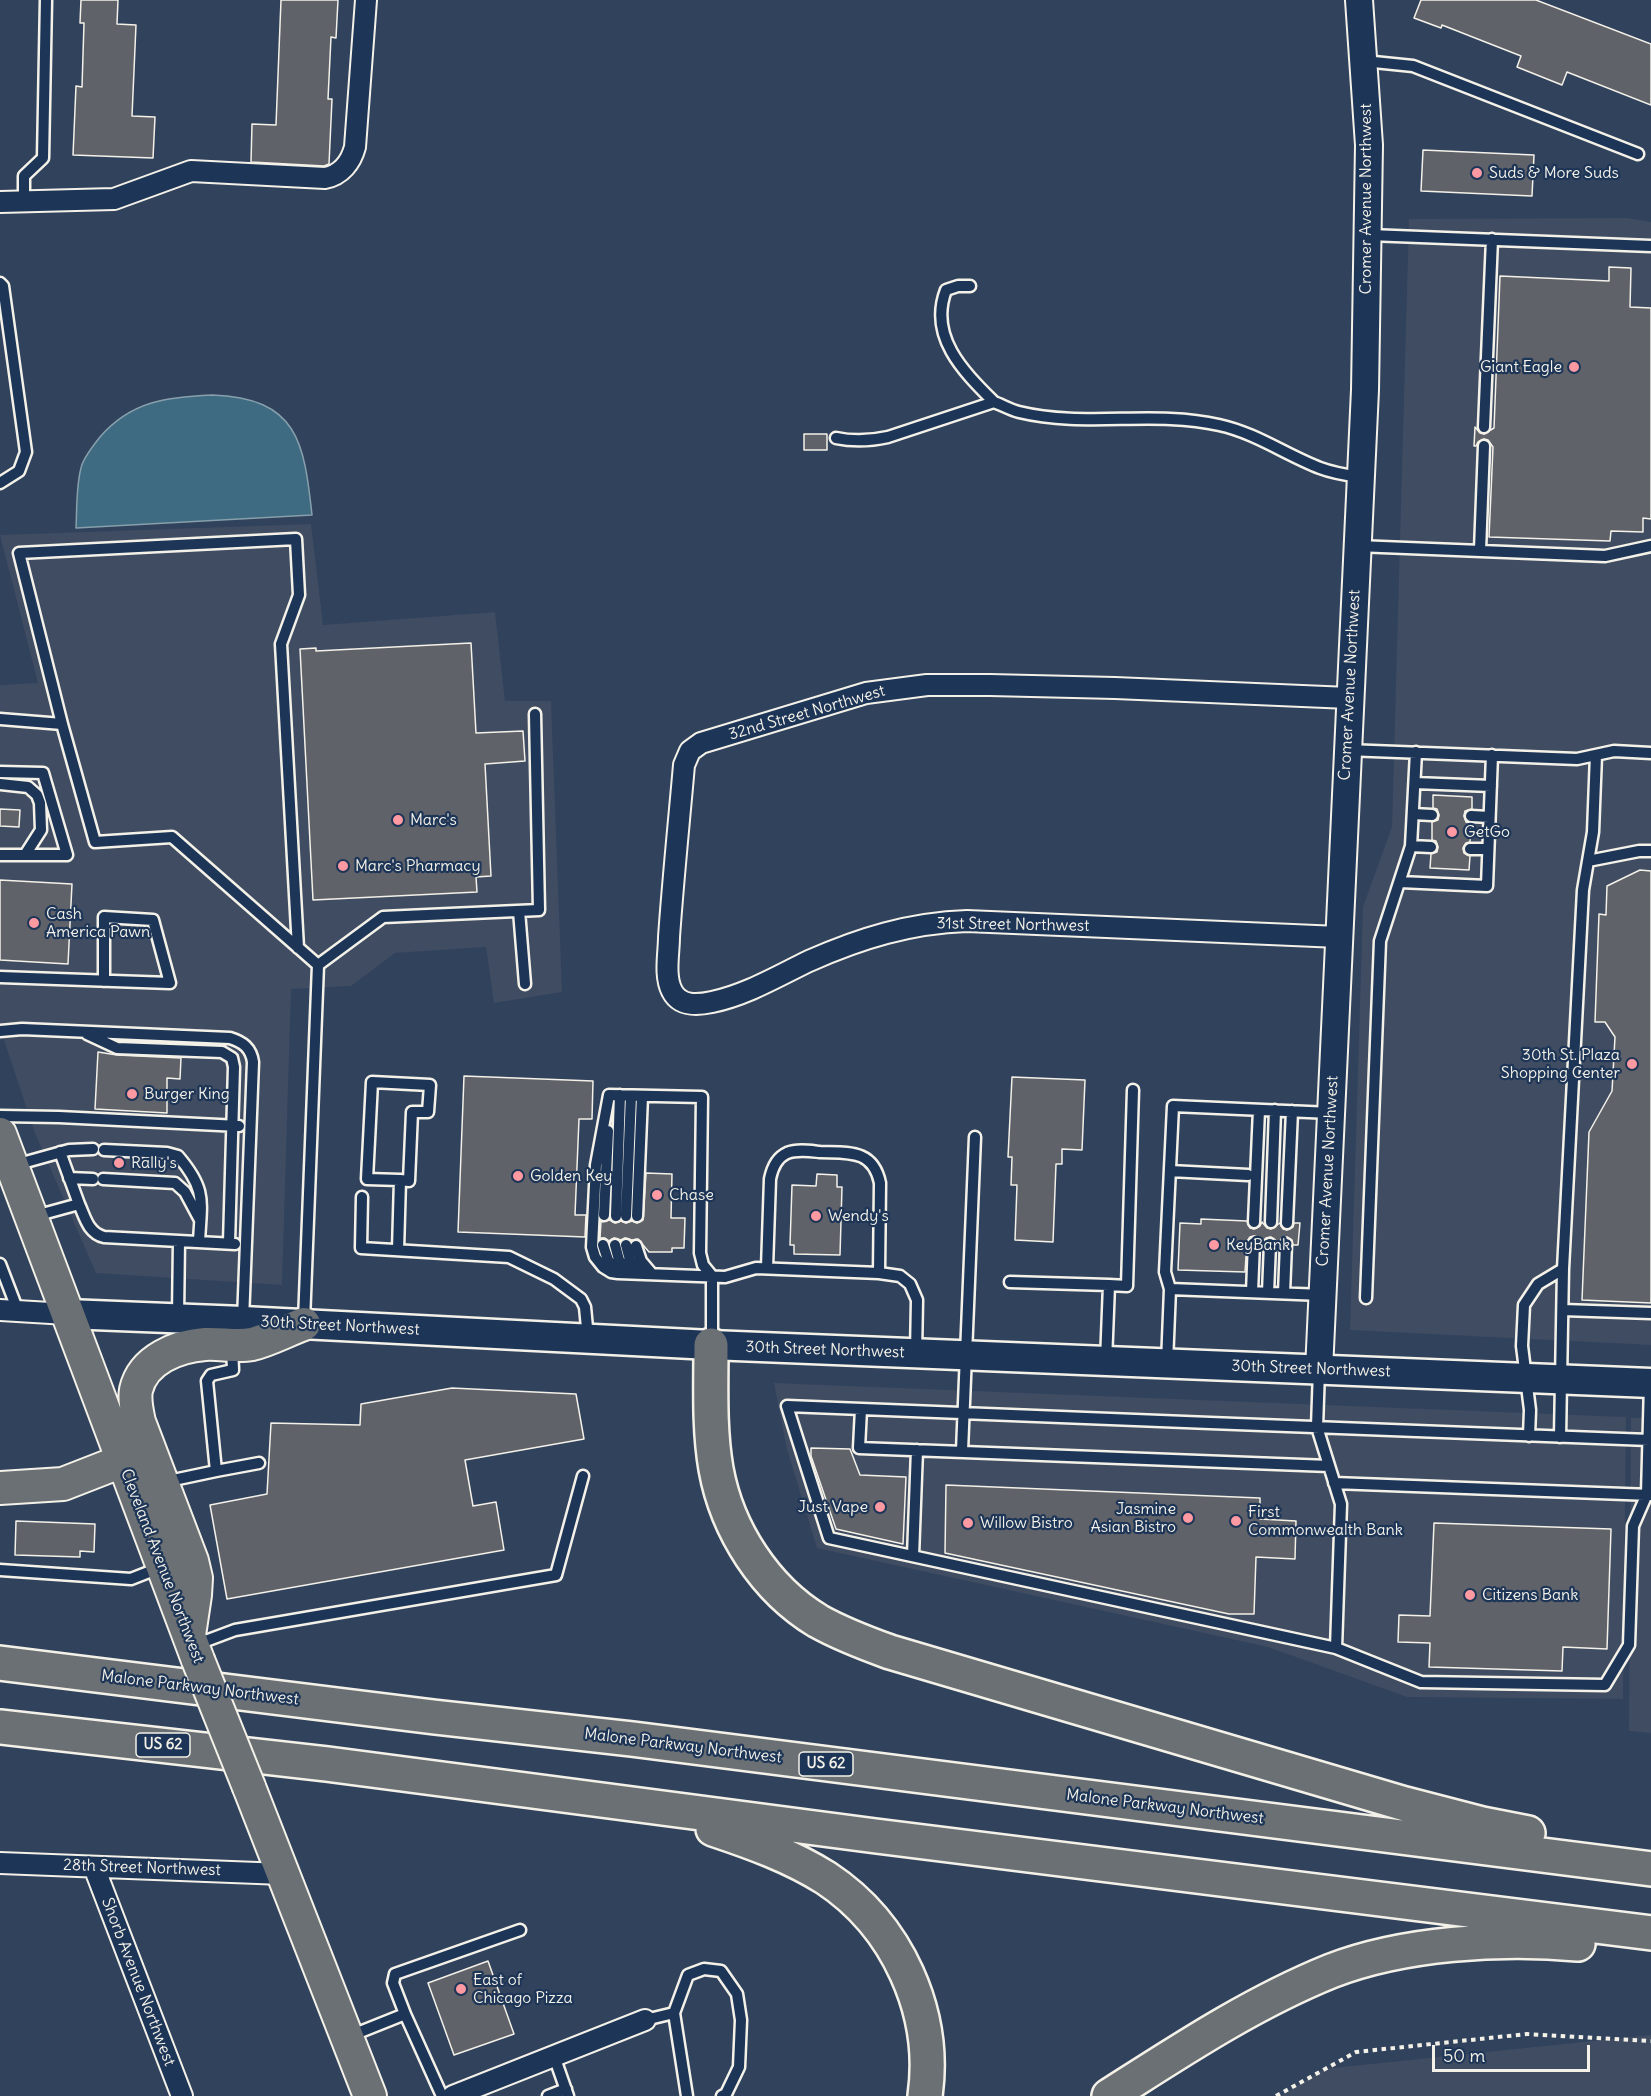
<!DOCTYPE html>
<html>
<head>
<meta charset="utf-8">
<style>
  body { margin:0 }
  #map { position:relative; width:1651px; height:2096px; overflow:hidden; background:#31425d; font-family:Delius,sans-serif }
  canvas { display:block }
  .scale { position:absolute; left:1432px; top:2045px; width:158px; height:27px; box-sizing:border-box; border:3px solid #f4f1e8; border-top:0; padding-left:8px; font-size:18px; line-height:21px; white-space:nowrap; color:#f4f1e8; -webkit-text-stroke:4px #1d3557; paint-order:stroke }
</style>
</head>
<body>
<div id="map">
<canvas width="1651" height="2096"></canvas>
<div class="scale">50 m</div>
</div>
<script>
const c = document.querySelector('canvas').getContext('2d');
c.lineJoin = 'round';
function fill(path, color) { c.fillStyle = color; c.fill(path, 'evenodd'); }
function trace(path, color, width, dash) { c.strokeStyle = color; c.lineWidth = width; c.lineCap = dash ? 'butt' : 'round'; c.setLineDash(dash || []); c.stroke(path); }
function write(font, color, halo, rows, align = 'center') {
  c.font = font + ' Delius,sans-serif'; c.lineWidth = 4.5; c.setLineDash([]); c.textBaseline = 'middle'; c.strokeStyle = halo; c.fillStyle = color; for (const [text, x, y, turn = 0] of rows) {
    c.save(); c.translate(x, y); c.rotate((+turn || 0) * Math.PI / 180); c.textAlign = isNaN(turn) ? turn : align; if (halo) c.strokeText(text, 0, 0); c.fillText(text, 0, 0); c.restore();
  }
}
fill(new Path2D(`
  M 1627,218 L 1651,222 L 1651,1345 L 1350,1330 L 1363,907 L 1392,827 L 1409,219 Z
  M 311,524 L 323,625 L 495,612 L 505,701 L 551,701 L 562,992 L 494,1003 L 486,947 L 395,953 L 351,986 L 291,989 L 282,1285 L 96,1273 L 35,1133 L 0,1028 L 0,685 L 38,683 L 0,535 Z
  M 774,1383 L 1626,1417 L 1623,1699 L 1407,1697 L 1268,1647 L 817,1548 L 787,1449 Z
  M 1631,1418 L 1651,1418 L 1651,1733 L 1629,1731 Z
  M 1651,2035 L 1651,2096 L 1281,2096 L 1323,2069 Z`), '#3f4c61');
const water = new Path2D(`
  M 212,395 C 298,398 304,442 312,515 L 76,528 C 77,509 76,487 81,468 C 83,458 93,446 100,437 C 131,401 167,397 212,395 Z`);
fill(water, '#3e6a82');
trace(water, '#87a0ab', 1.5);
const building = new Path2D(`
  M 81,0 L 118,0 L 117,24 L 136,25 L 132,116 L 155,117 L 153,158 L 73,155 L 76,86 L 82,87 L 84,23 L 80,23 Z
  M 281,0 L 338,0 L 336,38 L 331,37 L 328,99 L 332,99 L 329,164 L 324,166 L 251,162 L 252,124 L 276,125 Z
  M 1421,0 L 1536,0 L 1651,44 L 1651,105 L 1567,72 L 1562,85 L 1517,67 L 1521,56 L 1442,25 L 1441,28 L 1414,18 Z
  M 1423,150 L 1534,155 L 1532,196 L 1421,191 Z
  M 1609,267 L 1631,268 L 1630,307 L 1651,308 L 1651,519 L 1643,518 L 1643,532 L 1611,531 L 1610,541 L 1489,537 L 1493,447 L 1488,440 L 1484,439 L 1478,442 L 1476,446 L 1474,446 L 1475,427 L 1480,433 L 1484,434 L 1494,428 L 1500,276 L 1609,281 Z
  M 804,434 L 827,434 L 827,450 L 804,450 Z
  M 471,643 L 476,733 L 523,731 L 525,761 L 485,764 L 491,876 L 476,877 L 477,892 L 313,900 L 300,649 L 316,648 L 316,651 Z
  M 1433,795 L 1472,797 L 1472,809 L 1465,811 L 1464,816 L 1466,822 L 1471,824 L 1470,842 L 1466,843 L 1463,848 L 1464,853 L 1470,856 L 1469,870 L 1430,868 L 1431,854 L 1437,852 L 1438,847 L 1436,841 L 1432,840 L 1432,822 L 1438,820 L 1439,815 L 1437,809 L 1433,808 Z
  M 0,809 L 20,810 L 19,827 L 0,826 Z
  M 1640,870 L 1651,871 L 1651,1303 L 1582,1300 L 1589,1132 L 1612,1091 L 1615,1037 L 1605,1022 L 1595,1022 L 1599,914 L 1606,915 L 1607,886 Z
  M 0,880 L 72,884 L 68,964 L 0,960 Z
  M 98,1052 L 117,1055 L 181,1058 L 180,1079 L 167,1078 L 167,1113 L 95,1109 Z
  M 464,1076 L 593,1081 L 592,1119 L 579,1119 L 575,1215 L 586,1215 L 585,1237 L 458,1232 Z
  M 1012,1077 L 1085,1080 L 1082,1150 L 1062,1149 L 1062,1164 L 1056,1164 L 1053,1242 L 1015,1240 L 1017,1185 L 1011,1185 L 1012,1157 L 1008,1157 Z
  M 646,1173 L 672,1174 L 671,1218 L 685,1218 L 684,1248 L 672,1248 L 672,1252 L 649,1252 L 638,1239 L 632,1240 L 625,1238 L 621,1240 L 614,1238 L 609,1241 L 605,1238 L 600,1238 L 601,1222 L 610,1220 L 615,1223 L 621,1221 L 626,1223 L 632,1221 L 637,1223 L 643,1220 Z
  M 817,1174 L 837,1175 L 837,1187 L 842,1187 L 840,1255 L 794,1254 L 794,1245 L 790,1245 L 792,1185 L 816,1186 Z
  M 1201,1219 L 1247,1221 L 1250,1228 L 1254,1229 L 1260,1226 L 1262,1222 L 1267,1228 L 1271,1229 L 1280,1223 L 1283,1229 L 1287,1230 L 1293,1227 L 1294,1223 L 1300,1223 L 1298,1245 L 1293,1245 L 1292,1240 L 1287,1237 L 1282,1238 L 1278,1244 L 1271,1237 L 1266,1238 L 1261,1243 L 1258,1237 L 1254,1236 L 1250,1237 L 1247,1242 L 1245,1272 L 1178,1270 L 1180,1223 L 1201,1224 Z
  M 452,1388 L 576,1394 L 584,1439 L 465,1460 L 473,1506 L 496,1502 L 504,1550 L 227,1599 L 210,1505 L 267,1494 L 271,1423 L 360,1425 L 361,1404 Z
  M 811,1448 L 850,1449 L 860,1475 L 906,1477 L 903,1544 L 836,1529 L 811,1456 Z
  M 946,1485 L 1260,1498 L 1260,1519 L 1296,1521 L 1295,1559 L 1256,1557 L 1254,1614 L 1229,1614 L 945,1553 Z
  M 16,1521 L 95,1524 L 94,1552 L 80,1551 L 80,1557 L 15,1555 Z
  M 1434,1523 L 1611,1529 L 1607,1649 L 1563,1647 L 1562,1671 L 1429,1667 L 1430,1643 L 1398,1642 L 1399,1615 L 1430,1616 Z
  M 488,1961 L 514,2034 L 454,2055 L 428,1983 Z`);
fill(building, '#60626a');
trace(building, '#f4f1e8', 1.5);
const service = new Path2D(`
  M 1364,61 L 1413,66 L 1638,154
  M 24,201 L 24,176 L 43,158 L 46,0
  M 1369,235 L 1651,246
  M 0,283 L 3,286 L 26,452 L 19,471 L 0,483
  M 994,402 C 1002,405 1011,410 1019,412 C 1085,428 1154,410 1219,425 C 1256,433 1286,455 1320,468 C 1333,473 1346,475 1360,477
  M 1484,427 L 1492,239
  M 836,438 C 855,442 870,441 888,437 L 994,402 C 964,372 928,337 946,290 L 958,286 L 970,286
  M 1357,546 L 1605,556 L 1651,546
  M 1480,550 L 1484,446
  M 0,719 L 62,724 L 95,842 L 172,837 L 318,965 L 304,1321
  M 62,724 L 19,553 L 296,539 L 299,595 L 281,644 L 298,948
  M 1347,750 L 1577,759 L 1614,751 L 1651,753
  M 0,772 L 43,773 L 67,855 L 0,855
  M 1415,783 L 1491,786
  M 0,784 L 28,787 L 37,795 L 40,803 L 41,830 L 25,855
  M 1413,814 L 1432,815
  M 1471,816 L 1489,817
  M 1411,846 L 1431,847
  M 1470,849 L 1488,849
  M 1588,861 L 1593,832 L 1596,755
  M 1400,882 L 1487,886 L 1492,755
  M 519,911 L 525,984
  M 318,965 L 383,917 L 539,910 L 535,714
  M 0,977 L 170,983 L 153,920 L 104,917 L 104,981
  M 0,1031 L 22,1029 L 230,1038 C 243,1042 251,1048 253,1062 L 243,1320
  M 87,1034 L 117,1048 L 222,1052 L 232,1058 L 234,1067 L 229,1243
  M 0,1116 L 59,1117 L 239,1126
  M 104,1150 L 167,1153 L 178,1156 C 207,1190 201,1201 199,1242
  M 60,1152 L 79,1204
  M 15,1165 L 69,1150 L 93,1149
  M 1170,1171 L 1248,1175
  M 69,1178 L 93,1179
  M 103,1179 L 175,1183 L 185,1192 L 200,1220
  M 362,1197 L 361,1248 L 509,1257 L 554,1279 L 581,1299 L 585,1307 L 588,1338
  M 604,1215 L 608,1131
  M 35,1216 L 79,1204 C 85,1217 88,1233 104,1237 L 235,1244
  M 616,1216 L 620,1095
  M 626,1216 L 631,1096
  M 637,1216 L 642,1096
  M 1254,1222 L 1259,1110
  M 1271,1222 L 1275,1110
  M 1287,1223 L 1292,1111
  M 603,1245 L 608,1260 L 618,1273
  M 615,1245 L 619,1260 L 629,1273
  M 626,1245 L 630,1260 L 640,1274
  M 636,1246 L 641,1261 L 652,1274
  M 398,1250 L 400,1180 L 367,1179 L 372,1082 L 430,1085 L 428,1112 L 412,1112 L 409,1181 L 400,1180
  M 0,1264 L 18,1311
  M 767,1268 L 770,1179 C 772,1169 776,1158 787,1153 C 797,1149 810,1151 820,1152 C 848,1153 873,1149 880,1183 L 879,1273
  M 1010,1282 L 1109,1285
  M 1170,1289 L 1165,1272 L 1173,1106 L 1331,1113
  M 1252,1292 L 1254,1243
  M 1268,1293 L 1270,1244
  M 1284,1293 L 1286,1244
  M 1366,1298 L 1380,941 L 1411,846 L 1416,752
  M 1563,1310 L 1651,1313
  M 178,1316 L 179,1241
  M 712,1342 L 712,1276 L 703,1265 L 700,1253 L 702,1097 L 609,1095 L 596,1165 L 592,1247 L 595,1257 L 603,1267 L 611,1272 L 618,1273 L 725,1277 L 756,1268 L 879,1273 L 900,1276 L 910,1284 L 917,1300 L 916,1353
  M 1106,1361 L 1109,1285 L 1127,1286 L 1133,1090
  M 1167,1363 L 1170,1289 L 1323,1295
  M 1319,1370 L 1317,1427 L 1341,1504 L 1336,1648
  M 1650,1384 L 1647,1494 L 1633,1526 L 1629,1645 L 1605,1685 L 1421,1682 L 1336,1648 L 829,1538 L 787,1406 C 1074,1417 1362,1430 1649,1440 L 1651,1440
  M 861,1409 L 859,1448 L 1329,1466
  M 1529,1436 L 1530,1410 L 1522,1346 L 1524,1305 L 1538,1284 L 1563,1269
  M 1560,1437 L 1563,1269 L 1583,890 L 1588,861 L 1639,851 L 1651,851
  M 962,1451 L 975,1137
  M 216,1471 L 259,1463
  M 164,1482 L 216,1471 L 207,1381 L 211,1375 L 233,1370 L 232,1347
  M 1334,1483 L 1651,1495
  M 913,1556 L 917,1450
  M 0,1570 L 131,1579 L 159,1568
  M 195,1645 L 235,1630 L 556,1575 L 583,1476
  M 674,2013 L 688,1975 L 704,1969 L 721,1971 L 737,1994 L 741,2020 L 739,2067 L 726,2094 L 722,2096
  M 405,2014 L 393,1983 L 395,1974 L 520,1930
  M 645,2020 L 674,2013 L 687,2096
  M 350,2036 L 405,2014 L 442,2096
  M 554,2056 L 568,2096
  M 548,2096 L 566,2089`);
const minor = new Path2D(`
  M 0,202 L 114,199 L 191,171 L 325,178 C 341,175 351,162 355,147 L 366,0
  M 1339,937 L 967,921 C 910,923 861,938 809,961 C 778,976 746,995 712,1002 C 698,1005 680,1007 672,991 C 664,976 669,953 669,937 C 673,880 679,822 684,765 L 690,751 L 701,743 L 866,693 L 927,685 L 990,685 L 1115,688 L 1349,698
  M 0,1310 L 67,1314
  M 0,1863 L 283,1874
  M 94,1867 L 182,2096
  M 453,2096 L 645,2020`);
const tertiary = new Path2D(`
  M 1319,1370 L 1365,390 L 1369,145 L 1359,0`);
const secondary = new Path2D(`
  M 67,1314 L 243,1321 L 711,1345 L 1651,1383`);
const primary = new Path2D(`
  M 0,1134 L 198,1660
  M 0,1488 L 63,1484 L 122,1461
  M 189,1635 L 195,1595 L 196,1578 L 192,1561 L 139,1422 C 137,1412 134,1401 136,1390 C 143,1359 178,1346 205,1344 C 220,1343 237,1347 252,1344 C 269,1340 287,1330 304,1324
  M 249,1787 L 370,2096`);
const motorway = new Path2D(`
  M 711,1345 C 711,1386 709,1429 716,1469 C 727,1530 765,1589 818,1621 C 841,1634 865,1643 890,1652 L 1405,1804 L 1482,1824 L 1528,1833
  M 0,1663 L 434,1717 L 632,1739 L 1651,1869
  M 0,1727 L 327,1764 L 876,1836 L 1651,1933
  M 713,1829 C 752,1842 791,1856 826,1878 C 897,1925 937,2012 925,2096
  M 1109,2096 C 1181,2050 1252,2003 1331,1971 C 1403,1943 1501,1937 1578,1944`);
trace(service, '#f4f1e8', 15);
trace(minor, '#f4f1e8', 24);
trace(tertiary, '#f4f1e8', 30);
trace(secondary, '#f4f1e8', 33);
trace(primary, '#f4f1e8', 36);
trace(motorway, '#f4f1e8', 38);
trace(new Path2D(`
  M 1276,2096 L 1356,2052 L 1527,2034 L 1651,2041`), '#f4f1e8', 4, [4.5, 4.5]);
trace(service, '#1d3557', 10);
trace(minor, '#1d3557', 20);
trace(tertiary, '#1d3557', 26);
trace(secondary, '#1d3557', 28);
trace(primary, '#6a7074', 32);
trace(motorway, '#6a7074', 33);
const primaryBridge = new Path2D(`
  M 198,1660 L 249,1787`);
trace(primaryBridge, '#f4f1e8', 36, []);
trace(primaryBridge, '#6a7074', 32);
for (const [x, y, r, color] of [
  [1477,173,6,"#ff9aa2"],
  [1574,367,6,"#ff9aa2"],
  [398,820,6,"#ff9aa2"],
  [1452,832,6,"#ff9aa2"],
  [343,866,6,"#ff9aa2"],
  [34,923,6,"#ff9aa2"],
  [1632,1064,6,"#ff9aa2"],
  [132,1094,6,"#ff9aa2"],
  [119,1163,6,"#ff9aa2"],
  [518,1176,6,"#ff9aa2"],
  [657,1195,6,"#ff9aa2"],
  [816,1216,6,"#ff9aa2"],
  [1214,1245,6,"#ff9aa2"],
  [880,1507,6,"#ff9aa2"],
  [1188,1518,6,"#ff9aa2"],
  [1236,1521,6,"#ff9aa2"],
  [968,1523,6,"#ff9aa2"],
  [1470,1595,6,"#ff9aa2"],
  [461,1989,6,"#ff9aa2"]
]) { const dot = new Path2D(); dot.arc(x, y, r, 0, 2 * Math.PI); c.fillStyle = color; c.fill(dot); trace(dot, '#1d3557', 2); }
for (const [x, y, w] of [
  [163,1745,54],
  [826,1764,54]
]) { const box = new Path2D(); box.roundRect(x - w / 2, y - 12, w, 24, 4.5); c.fillStyle = '#1d3557'; c.fill(box); trace(box, '#f4f1e8', 1.5); }
write('bold 15px', '#f4f1e8', null, [
  ["US 62",163,1745],
  ["US 62",826,1764]
]);
write('16px', '#f4f1e8', '#1d3557', [
  ["Suds & More Suds",1489,173],
  ["Giant Eagle",1562,367,"right"],
  ["Marc's",410,820],
  ["GetGo",1464,832],
  ["Marc's Pharmacy",355,866],
  ["Cash",46,914],
  ["America Pawn",46,932],
  ["30th St. Plaza",1620,1055,"right"],
  ["Shopping Center",1620,1073,"right"],
  ["Burger King",144,1094],
  ["Rally's",131,1163],
  ["Golden Key",530,1176],
  ["Chase",669,1195],
  ["Wendy's",828,1216],
  ["KeyBank",1226,1245],
  ["Just Vape",868,1507,"right"],
  ["Jasmine",1176,1509,"right"],
  ["Asian Bistro",1176,1527,"right"],
  ["First",1248,1512],
  ["Commonwealth Bank",1248,1530],
  ["Willow Bistro",980,1523],
  ["Citizens Bank",1482,1595],
  ["East of",473,1980],
  ["Chicago Pizza",473,1998]
], 'left');
write('16px', '#f4f1e8', '#1d3557', [
  ["Cromer Avenue Northwest",1366,199,-90],
  ["Cromer Avenue Northwest",1350,685,-87],
  ["32nd Street Northwest",807,713,-16],
  ["31st Street Northwest",1013,925,1],
  ["Cromer Avenue Northwest",1328,1171,-87],
  ["30th Street Northwest",340,1326,3],
  ["30th Street Northwest",825,1350,2],
  ["30th Street Northwest",1311,1369,2],
  ["Cleveland Avenue Northwest",162,1566,69],
  ["Malone Parkway Northwest",200,1688,7],
  ["Malone Parkway Northwest",683,1746,7],
  ["Malone Parkway Northwest",1165,1807,7],
  ["28th Street Northwest",142,1868,2],
  ["Shorb Avenue Northwest",138,1982,69]
]);
</script>
</body>
</html>
